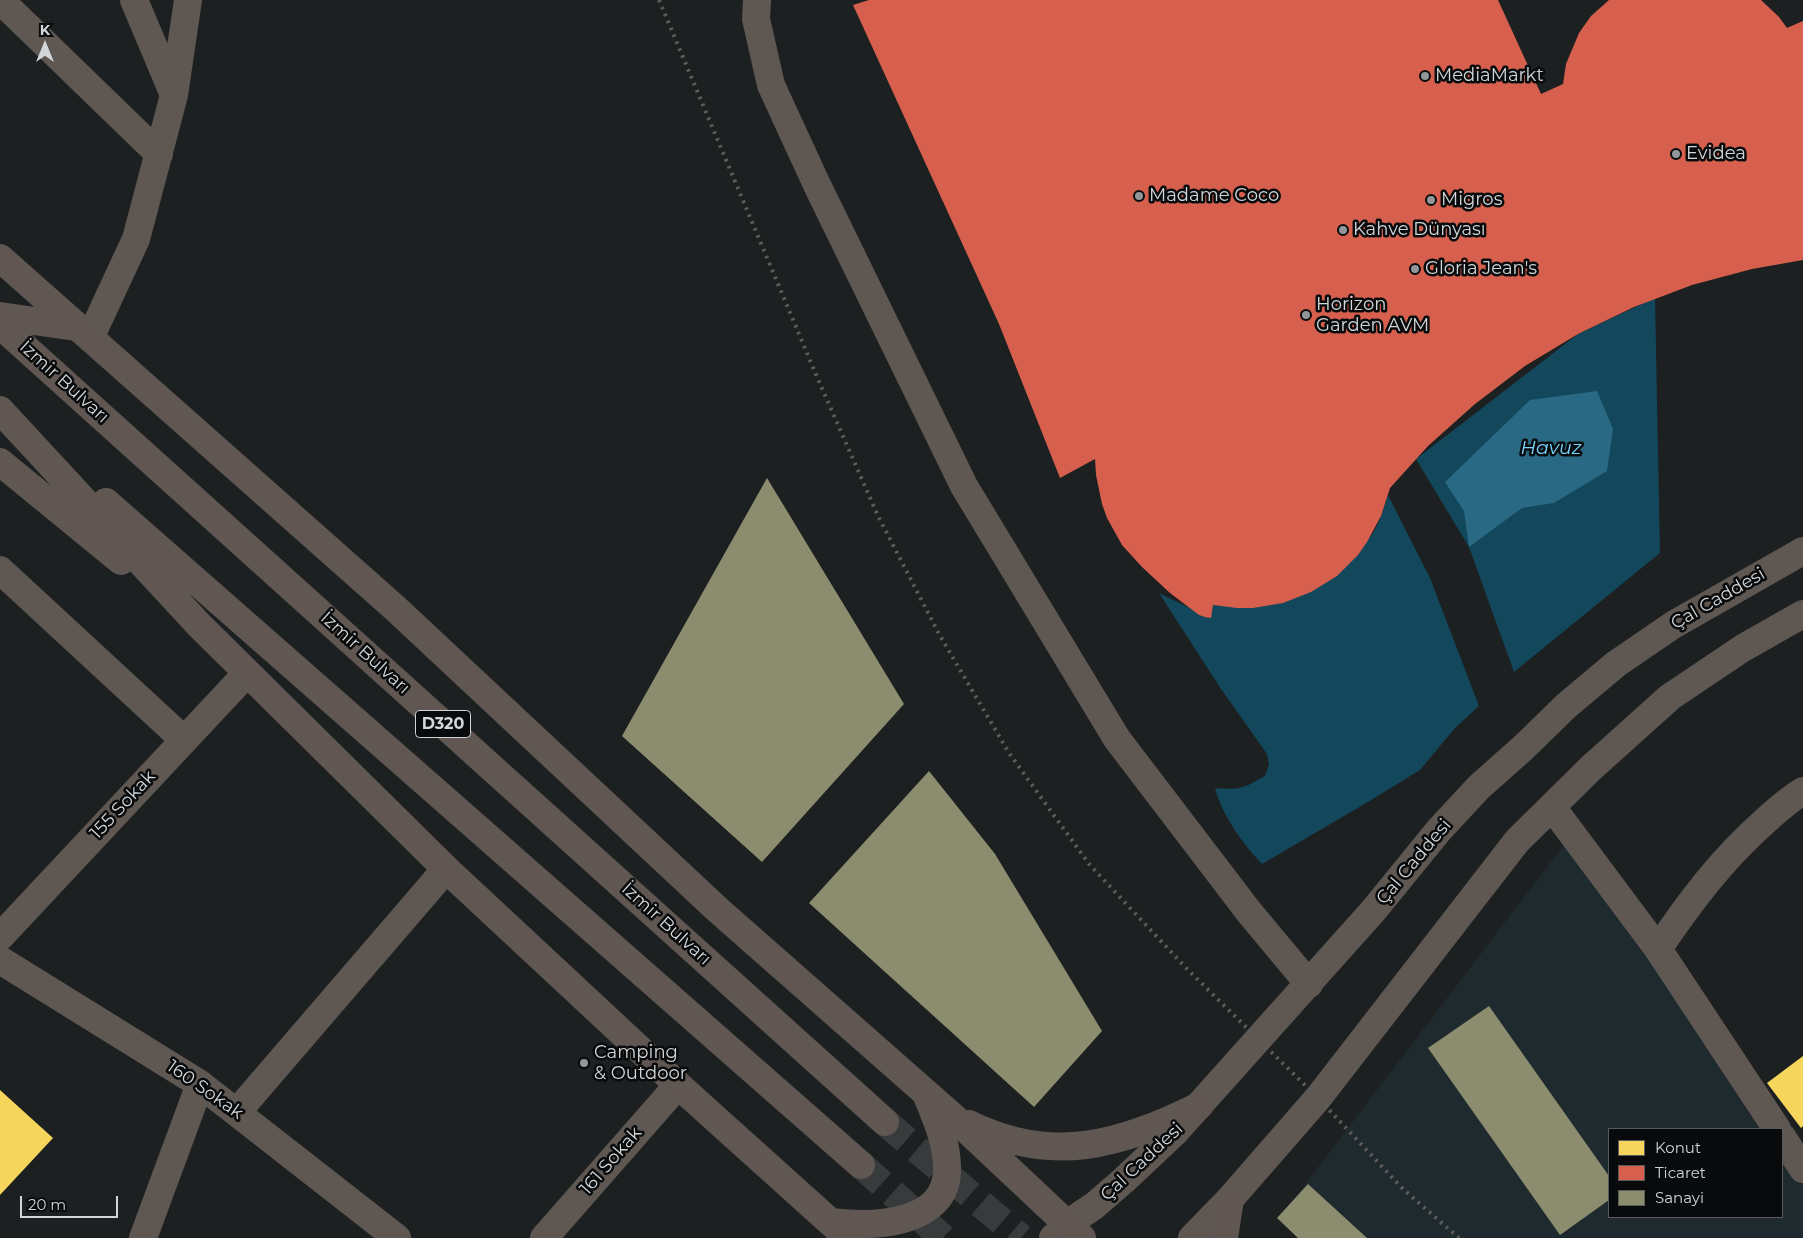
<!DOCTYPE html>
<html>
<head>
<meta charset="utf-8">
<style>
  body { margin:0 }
  #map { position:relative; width:1803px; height:1238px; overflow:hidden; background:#1d2021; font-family:Montserrat,sans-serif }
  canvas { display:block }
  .legend { position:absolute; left:1608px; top:1128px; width:175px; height:90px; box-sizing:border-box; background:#080a0b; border:1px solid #595c5d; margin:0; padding:6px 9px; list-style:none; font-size:15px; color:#d3d6d8 }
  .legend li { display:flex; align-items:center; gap:10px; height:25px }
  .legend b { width:25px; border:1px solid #595c5d }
  .north { position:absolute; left:20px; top:20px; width:50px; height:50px; -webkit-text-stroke:4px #080a0b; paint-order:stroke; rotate:0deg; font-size:14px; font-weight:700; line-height:20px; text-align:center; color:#d3d6d8 }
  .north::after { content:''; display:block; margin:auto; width:18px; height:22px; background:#d3d6d8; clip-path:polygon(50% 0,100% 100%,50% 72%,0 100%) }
  .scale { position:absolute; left:20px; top:1196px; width:98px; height:22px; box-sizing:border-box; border:2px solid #d3d6d8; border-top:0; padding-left:6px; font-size:15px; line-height:18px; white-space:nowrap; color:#d3d6d8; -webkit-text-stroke:4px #080a0b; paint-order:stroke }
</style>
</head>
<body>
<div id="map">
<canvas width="1803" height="1238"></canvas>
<ul class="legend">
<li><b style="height:14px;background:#f6d55c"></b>Konut</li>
<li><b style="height:14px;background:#d6604d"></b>Ticaret</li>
<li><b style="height:14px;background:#8c8c6e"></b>Sanayi</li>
</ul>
<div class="north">K</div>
<div class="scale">20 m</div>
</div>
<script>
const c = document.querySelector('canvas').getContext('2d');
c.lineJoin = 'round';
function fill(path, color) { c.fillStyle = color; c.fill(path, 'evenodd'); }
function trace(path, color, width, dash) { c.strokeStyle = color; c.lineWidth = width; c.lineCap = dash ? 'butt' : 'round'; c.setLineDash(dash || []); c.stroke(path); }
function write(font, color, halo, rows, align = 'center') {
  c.font = font + ' Montserrat,sans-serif'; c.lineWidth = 5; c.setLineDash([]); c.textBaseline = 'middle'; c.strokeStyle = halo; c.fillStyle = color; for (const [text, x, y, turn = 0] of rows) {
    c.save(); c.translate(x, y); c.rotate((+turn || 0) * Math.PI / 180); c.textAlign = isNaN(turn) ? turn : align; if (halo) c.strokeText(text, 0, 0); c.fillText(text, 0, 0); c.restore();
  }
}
fill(new Path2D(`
  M 1569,838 L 1768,1129 L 1609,1129 L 1609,1217 L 1782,1217 L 1782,1150 L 1803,1181 L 1803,1238 L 1315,1238 L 1284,1212 Z`), '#1f2a2f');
fill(new Path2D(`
  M 1655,298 L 1660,553 L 1514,672 L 1469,547 L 1416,459 L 1578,334 Z
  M 1388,495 L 1430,578 L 1479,706 L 1455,728 L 1420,770 L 1368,802 L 1262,864 C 1242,843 1223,816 1215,789 C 1224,787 1231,790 1239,788 C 1249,786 1257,780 1265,776 L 1269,764 L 1267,754 L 1221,689 L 1159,593 L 1210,618 L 1213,605 C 1282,614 1337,590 1374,531 C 1380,521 1384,507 1388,495 Z`), '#13475b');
fill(new Path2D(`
  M 1597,391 L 1613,429 L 1607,471 L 1554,503 L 1522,508 L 1469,547 L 1464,511 L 1445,482 L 1530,400 Z`), '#2a6983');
fill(new Path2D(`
  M 1803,1056 L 1803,1126 L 1801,1128 L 1767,1083 Z
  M 0,1090 L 53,1138 L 0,1195 Z`), '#f6d55c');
fill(new Path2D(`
  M 869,0 L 1498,0 L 1541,94 L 1563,84 L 1566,64 L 1579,33 L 1591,16 L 1609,0 L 1761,0 L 1779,17 L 1787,28 L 1803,21 L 1803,260 L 1752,269 L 1692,285 L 1634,307 L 1578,334 L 1525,366 L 1475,404 L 1428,446 L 1390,488 L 1381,516 L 1367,542 L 1358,555 L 1337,576 L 1311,592 L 1283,603 L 1253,608 L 1237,608 L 1213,605 L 1211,618 L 1205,617 L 1199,615 L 1170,593 L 1142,567 L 1122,545 L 1107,518 L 1102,504 L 1096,475 L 1095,459 L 1060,478 L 999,324 L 853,5 Z`), '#d6604d');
fill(new Path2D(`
  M 767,478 L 904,704 L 762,862 L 622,736 Z
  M 929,771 L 995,854 L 1102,1031 L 1034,1107 L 809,903 Z
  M 1489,1006 L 1609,1176 L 1609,1200 L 1560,1235 L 1428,1048 Z
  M 1308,1184 L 1367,1238 L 1298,1238 L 1277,1218 Z`), '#8c8c6e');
trace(new Path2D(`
  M 885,1122 L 1021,1238
  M 861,1165 L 943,1238`), '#383b3c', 28, [28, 14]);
trace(new Path2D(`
  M 0,0 L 159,154
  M 134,0 L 174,95
  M 757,0 L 756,19 L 771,85 L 817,185 L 964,486 L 1117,739 L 1249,912 L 1309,984
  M 90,338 L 136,239 L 174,95 L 188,0
  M 0,570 L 184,740
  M 1552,807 L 1658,949 L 1777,1129
  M 0,937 L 247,673
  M 1658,949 C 1689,903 1722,859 1764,822 C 1776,811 1788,800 1803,791
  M 0,960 L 200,1084 L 397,1238
  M 237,1112 L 446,869
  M 1782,1137 L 1803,1169
  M 143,1238 L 200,1084
  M 544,1238 L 678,1085
  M 1053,1238 L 1067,1224 L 1094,1206 L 1124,1180 L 1176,1131 L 1373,911 L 1439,830 L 1479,787 L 1524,747 L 1566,706 L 1616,664 L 1673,625 L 1803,551
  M 1192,1238 L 1230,1199 L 1318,1098 L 1517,841 L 1591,768 L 1670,697 L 1743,648 L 1803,614`), '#5f5752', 28);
trace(new Path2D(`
  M 0,258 L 395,608 L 718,910 L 951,1115 L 1082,1238
  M 0,316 L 76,327
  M 0,325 L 885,1122
  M 0,410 L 199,625 L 446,869 L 678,1085 L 848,1238
  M 0,462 L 121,561
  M 106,502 L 861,1165
  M 969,1124 C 1053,1165 1119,1145 1199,1106
  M 831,1222 C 872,1227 949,1226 947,1167 C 947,1143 936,1118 927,1096
  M 1224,1238 L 1230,1199`), '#605753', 28);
trace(new Path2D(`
  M 659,0 L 817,377 L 878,516 L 939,634 L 1009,753 L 1089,864 L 1187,969 L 1318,1098 L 1403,1189 L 1459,1238`), '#5e5c59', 4, [2.5, 5]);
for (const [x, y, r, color] of [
  [1425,76,5,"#939698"],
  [1676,154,5,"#939698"],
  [1139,196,5,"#939698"],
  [1431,200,5,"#939698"],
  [1343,230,5,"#939698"],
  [1415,269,5,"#939698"],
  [1306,315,5,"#939698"],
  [584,1063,5,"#939698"]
]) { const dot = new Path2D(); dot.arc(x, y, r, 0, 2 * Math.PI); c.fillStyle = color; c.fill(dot); trace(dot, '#080a0b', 2); }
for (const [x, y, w] of [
  [443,724,55]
]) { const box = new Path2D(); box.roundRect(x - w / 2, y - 13.5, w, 27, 4); c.fillStyle = '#080a0b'; c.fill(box); trace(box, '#d3d6d8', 1); }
write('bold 16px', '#d3d6d8', null, [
  ["D320",443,724]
]);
write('18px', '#d3d6d8', '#080a0b', [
  ["MediaMarkt",1435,76],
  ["Evidea",1686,154],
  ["Madame Coco",1149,196],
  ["Migros",1441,200],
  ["Kahve Dünyası",1353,230],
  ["Gloria Jean's",1425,269],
  ["Horizon",1316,305],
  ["Garden AVM",1316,326],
  ["Camping",594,1053],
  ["& Outdoor",594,1074]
], 'left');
write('18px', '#d3d6d8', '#080a0b', [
  ["İzmir Bulvarı",64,382,42],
  ["Çal Caddesi",1718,599,-30],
  ["İzmir Bulvarı",365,653,42],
  ["155 Sokak",123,805,-47],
  ["Çal Caddesi",1414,862,-50],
  ["İzmir Bulvarı",666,924,42],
  ["160 Sokak",205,1090,35],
  ["161 Sokak",611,1161,-49],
  ["Çal Caddesi",1142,1162,-43]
]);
write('italic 19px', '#78d5ff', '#080a0b', [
  ["Havuz",1551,448]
]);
</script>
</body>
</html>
